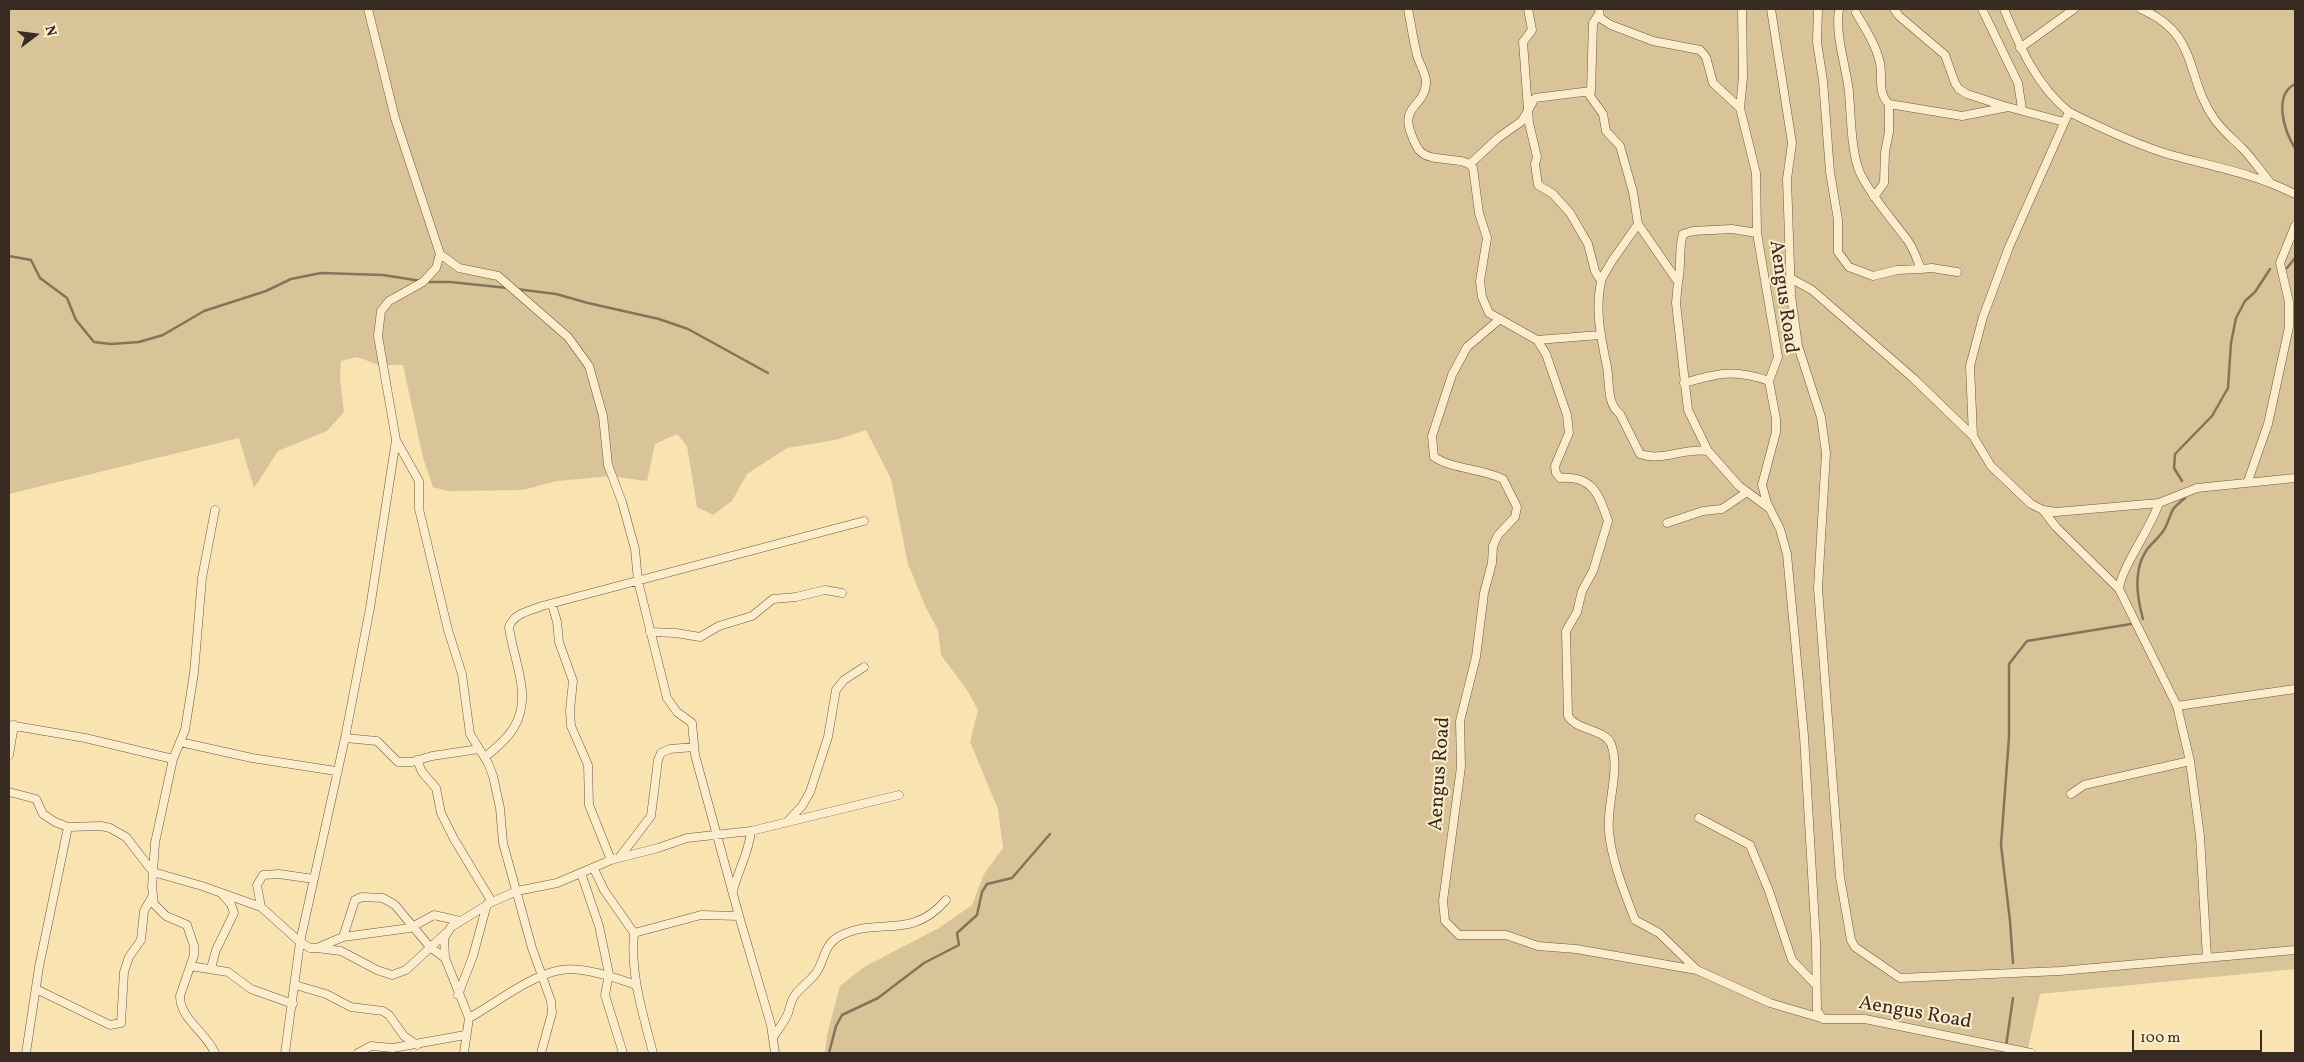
<!DOCTYPE html>
<html>
<head>
<meta charset="utf-8">
<style>
  body { margin:0 }
  #map { position:relative; width:2304px; height:1062px; overflow:hidden; background:#f9e3b0; font-family:Vollkorn,serif }
  canvas { display:block }
  .frame { position:absolute; inset:0; border:10px solid #372b22; pointer-events:none }
  .north { position:absolute; left:10px; top:10px; width:50px; height:50px; -webkit-text-stroke:4px #fbedcc; paint-order:stroke; rotate:75deg; font-size:14px; font-weight:700; line-height:20px; text-align:center; color:#372b22 }
  .north::after { content:''; display:block; margin:auto; width:18px; height:22px; background:#372b22; clip-path:polygon(50% 0,100% 100%,50% 72%,0 100%) }
  .scale { position:absolute; left:2132px; top:1030px; width:130px; height:22px; box-sizing:border-box; border:2px solid #372b22; border-top:0; padding-left:6px; font-size:15px; line-height:18px; white-space:nowrap; color:#372b22; -webkit-text-stroke:4px #fbedcc; paint-order:stroke }
</style>
</head>
<body>
<div id="map">
<canvas width="2304" height="1062"></canvas>
<div class="frame"></div>
<div class="north">N</div>
<div class="scale">100 m</div>
</div>
<script>
const c = document.querySelector('canvas').getContext('2d');
c.lineJoin = 'round';
function fill(path, color) { c.fillStyle = color; c.fill(path, 'evenodd'); }
function trace(path, color, width, dash) { c.strokeStyle = color; c.lineWidth = width; c.lineCap = dash ? 'butt' : 'round'; c.setLineDash(dash || []); c.stroke(path); }
function write(font, color, halo, rows, align = 'center') {
  c.font = font + ' Vollkorn,serif'; c.lineWidth = 4; c.setLineDash([]); c.textBaseline = 'middle'; c.strokeStyle = halo; c.fillStyle = color; for (const [text, x, y, turn = 0] of rows) {
    c.save(); c.translate(x, y); c.rotate((+turn || 0) * Math.PI / 180); c.textAlign = isNaN(turn) ? turn : align; if (halo) c.strokeText(text, 0, 0); c.fillText(text, 0, 0); c.restore();
  }
}
fill(new Path2D(`
  M 9,9 L 2295,9 L 2295,969 L 2040,994 L 2027,1053 L 825,1053 L 827,1035 L 840,986 L 864,967 L 939,928 L 972,905 L 984,874 L 1003,848 L 998,809 L 970,742 L 978,710 L 967,690 L 941,655 L 938,630 L 926,608 L 908,564 L 891,479 L 866,430 L 835,440 L 787,448 L 747,474 L 732,501 L 713,515 L 697,507 L 687,446 L 677,434 L 655,444 L 647,481 L 611,476 L 557,481 L 523,490 L 447,491 L 433,487 L 423,458 L 403,365 L 379,365 L 357,357 L 341,361 L 340,379 L 344,412 L 327,431 L 278,451 L 254,488 L 239,438 L 9,494 Z`), '#d8c498');
trace(new Path2D(`
  M 2295,84 C 2273,95 2284,131 2295,148
  M 9,256 L 31,260 L 40,278 L 67,298 L 76,320 L 94,342 L 111,344 L 139,342 L 163,335 L 204,311 L 266,291 L 291,279 L 321,273 L 383,275 L 421,281
  M 2287,268 L 2295,258
  M 426,282 L 450,282 L 508,288
  M 516,289 L 556,294 L 588,303 L 659,319 L 688,329 L 768,373
  M 2182,481 L 2174,468 L 2175,454 L 2212,416 L 2228,388 L 2231,343 L 2236,318 L 2245,301 L 2255,292 L 2270,269
  M 2143,619 C 2137,598 2133,571 2146,551 C 2152,542 2162,536 2166,526 C 2174,509 2168,512 2185,498
  M 2013,963 L 2010,921 L 2001,845 L 2009,737 L 2009,664 L 2027,641 L 2131,624
  M 829,1053 L 836,1026 L 842,1015 L 878,998 L 924,963 L 959,945 L 957,933 L 977,915 L 982,892 L 987,884 L 1012,878 L 1050,834
  M 2005,1053 L 2013,998`), '#84745a', 2.5);
const minor = new Path2D(`
  M 368,9 L 395,118 L 440,254 L 436,268 L 423,282 L 389,301 L 381,311 L 378,336 L 396,440 L 419,481 L 419,509 L 448,630 L 462,674 L 470,734 L 488,763 L 493,776 L 500,808 L 503,843 L 532,948 L 551,1001 L 552,1013 L 541,1053
  M 1408,9 C 1411,24 1413,39 1417,55 C 1419,64 1427,74 1426,84 C 1424,107 1399,106 1412,136 C 1414,141 1416,146 1419,150 C 1432,165 1463,154 1473,168 L 1479,213 L 1487,238 L 1480,281 L 1482,297 L 1489,313 L 1537,340 L 1546,354 L 1567,415 L 1569,433 L 1555,466 L 1556,473 L 1560,478 C 1592,475 1599,494 1608,521 L 1593,571 L 1582,591 L 1577,612 L 1566,631 L 1568,716 C 1577,731 1605,729 1611,744 C 1621,769 1606,806 1609,832 C 1612,862 1624,891 1635,920 L 1659,933 L 1697,970
  M 1528,9 L 1532,30 L 1523,42 L 1529,123 L 1537,157 L 1535,164 L 1538,185 L 1553,194 L 1570,213 L 1588,244 L 1595,271 L 1599,278 L 1602,278 C 1594,308 1601,337 1607,367 C 1610,382 1606,403 1620,414 L 1640,454 C 1663,462 1685,447 1708,451 L 1739,486 L 1769,508
  M 1599,9 L 1600,18 L 1611,25 L 1653,41 L 1700,50 L 1706,57 L 1713,83 L 1740,108
  M 1742,9 L 1743,77 L 1740,108 L 1756,173 L 1757,233 L 1778,357 L 1769,381 L 1776,419 L 1776,432 L 1762,485 L 1767,503 L 1780,529 L 1787,554 L 1804,736 L 1816,942 L 1817,1011 L 1823,1019 L 1865,1019 L 2031,1053
  M 1771,9 L 1792,143 L 1787,179 L 1791,296 L 1798,346 L 1821,417 L 1826,453 L 1818,588 L 1840,877 L 1851,940 L 1855,947 L 1900,978 L 2060,971 L 2295,950
  M 1818,9 L 1817,42 L 1823,81 L 1830,172 L 1838,220 L 1838,252 L 1849,267 L 1873,276 L 1897,270 L 1921,269
  M 1839,9 C 1835,37 1846,65 1849,92 C 1851,115 1851,155 1861,175 C 1874,200 1892,219 1908,241 C 1914,249 1917,260 1921,269 L 1932,268 L 1957,272
  M 1894,9 L 1899,16 L 1945,55 L 1955,83 L 1959,89 L 1967,94 L 2004,106
  M 1982,9 L 2018,83 L 2022,109
  M 2004,9 C 2020,47 2036,85 2069,112 C 2101,128 2137,145 2171,155 C 2215,167 2253,173 2295,194
  M 2141,9 C 2201,35 2184,77 2215,120 C 2223,131 2233,139 2242,148 C 2252,158 2260,170 2269,181
  M 1856,13 C 1865,28 1876,45 1880,63 C 1883,79 1877,92 1889,104 L 1962,116 L 2008,107 L 2064,122
  M 2020,48 L 2074,9
  M 1591,91 L 1590,96 L 1603,114 L 1606,131 L 1620,146 L 1633,192 L 1638,224 L 1678,282 C 1682,266 1678,250 1683,234 L 1693,231 L 1732,229 L 1757,233
  M 1470,164 L 1498,138 L 1522,121 L 1535,98 L 1591,91 L 1593,23 L 1599,14
  M 1874,197 L 1884,183 L 1885,152 L 1889,132 L 1889,104
  M 440,254 L 459,268 L 498,276 L 568,337 L 589,366 L 603,416 L 608,465 L 622,502 L 635,549 L 638,581 L 667,698 L 677,712 L 692,723 L 695,755 L 739,916 L 771,1025 L 775,1053
  M 1602,278 L 1612,261 L 1638,224
  M 1790,278 L 1812,290 L 1913,378 L 1973,436 L 1991,466 L 2031,504 L 2043,510 L 2056,512 L 2159,503 L 2197,488 L 2295,478
  M 1678,282 L 1676,303 L 1688,410 L 1708,451
  M 1500,319 L 1467,347 L 1452,375 L 1432,436 L 1434,457 C 1454,470 1481,468 1503,479 L 1517,507 L 1515,517 L 1498,535 L 1493,546 L 1492,563 L 1484,593 L 1476,657 L 1460,721 L 1461,767 L 1443,901 L 1445,921 L 1459,935 L 1506,935 L 1538,946 L 1576,949 L 1697,970 L 1770,1003 L 1821,1018
  M 1537,340 L 1600,335
  M 1684,383 C 1718,373 1734,369 1769,381
  M 1973,436 L 1970,366 L 1983,317 L 2009,247 L 2069,112
  M 2248,481 L 2268,424 L 2289,327 L 2289,302 L 2280,263 L 2295,226
  M 2159,503 C 2151,528 2121,568 2119,589 L 2177,706 L 2190,761 L 2200,836 L 2207,958
  M 215,510 L 202,578 L 194,673 L 185,730 L 173,759 L 155,843 L 152,887 L 154,904 L 166,916 L 187,925 L 194,946 L 194,955 L 180,996 C 180,1019 205,1031 215,1053
  M 2043,510 L 2056,527 L 2119,589
  M 1667,523 L 1703,511 L 1722,509 L 1747,492
  M 552,604 L 557,622 L 559,642 L 573,681 L 570,710 L 571,726 L 588,765 L 589,805 L 611,860
  M 650,632 L 676,633 L 700,637 L 719,626 L 752,616 L 773,599 L 796,597 L 825,590 L 842,593
  M 2177,706 L 2295,689
  M 9,725 L 85,738 L 173,759
  M 345,738 L 377,741 L 398,762 L 412,762 L 432,756 L 479,749
  M 180,742 L 252,758 L 336,771
  M 9,755 L 14,725
  M 485,757 C 495,749 506,740 513,729 C 534,697 513,660 509,627 C 514,613 530,611 542,606 L 864,521
  M 417,760 L 422,772 L 436,788 L 441,813 L 454,839 L 492,902
  M 9,792 L 36,799 L 43,814 L 55,822 L 68,827 L 101,826 L 110,828 L 126,837 L 153,872 L 202,886 L 261,907 L 300,942 L 310,948 L 317,948 L 343,937 L 410,928 L 434,915 L 460,921
  M 2071,794 L 2084,785 L 2190,761
  M 1699,818 L 1750,845 L 1769,891 L 1792,960 L 1815,984
  M 787,822 L 802,806 L 810,792 L 828,737 L 836,690 L 844,680 L 864,667
  M 619,858 L 651,816 L 658,760 L 661,753 L 670,749 L 694,747
  M 594,869 L 604,890 L 634,933
  M 581,873 L 599,926 L 609,974 L 605,995 L 623,1053
  M 733,891 C 738,870 749,853 751,831
  M 261,907 L 257,885 L 263,875 L 279,874 L 314,879
  M 343,937 L 355,900 L 362,897 L 383,898 L 395,905 L 430,947 L 445,958
  M 317,948 L 341,951 L 377,970 L 392,975 L 406,970 L 446,933
  M 190,966 L 228,972 L 251,989 L 293,1004
  M 211,968 L 216,950 L 234,913 L 231,904 L 222,894
  M 295,985 L 326,994 L 351,1007 L 383,1011 L 389,1015 L 404,1036 L 417,1045
  M 36,989 L 110,1025 L 121,1023 L 124,972 L 129,957 L 141,940 L 144,911 L 152,897
  M 458,995 L 473,956 L 487,904
  M 469,1018 C 496,1003 531,975 561,970 C 581,966 617,978 636,985
  M 774,1036 C 779,1028 785,1021 788,1013 C 790,1007 791,1000 795,995 C 801,987 810,981 816,973 C 824,962 824,945 838,937 C 877,915 910,942 946,900
  M 26,1053 L 39,967 L 68,827
  M 285,1053 L 300,942 L 345,738 L 370,608 L 396,440
  M 358,1053 L 371,1046 L 393,1048 L 465,1035
  M 464,1053 L 469,1018 L 445,958 L 444,938 L 451,927 L 492,902 L 517,891 L 557,883 L 611,860 L 658,848 L 687,838 L 751,831 L 899,795
  M 653,1053 C 643,1014 630,975 634,933 L 701,915 L 739,916`);
trace(minor, '#685946', 9);
trace(minor, '#fbedcc', 8);
write('20px', '#372b22', '#fbedcc', [
  ["Aengus Road",1782,297,82],
  ["Aengus Road",1441,774,-86],
  ["Aengus Road",1915,1014,10]
]);
</script>
</body>
</html>
